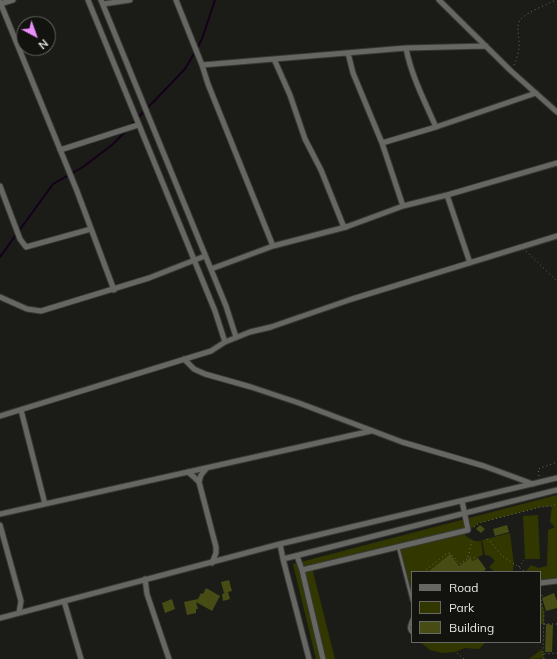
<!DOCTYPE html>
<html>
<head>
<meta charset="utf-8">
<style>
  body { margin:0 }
  #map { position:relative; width:557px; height:659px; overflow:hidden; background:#1b1c18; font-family:Mulish,sans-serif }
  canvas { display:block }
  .legend { position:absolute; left:411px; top:571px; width:130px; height:72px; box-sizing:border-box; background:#12130f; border:1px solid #676764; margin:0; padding:5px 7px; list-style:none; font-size:12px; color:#e6e6e4 }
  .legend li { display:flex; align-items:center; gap:8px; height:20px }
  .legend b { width:20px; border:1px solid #676764 }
  .north { position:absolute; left:16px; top:16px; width:40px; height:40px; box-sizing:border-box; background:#12130f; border:1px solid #676764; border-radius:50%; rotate:139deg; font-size:11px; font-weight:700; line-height:16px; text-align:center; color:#e6e6e4 }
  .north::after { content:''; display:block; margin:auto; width:14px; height:18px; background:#eb8dfb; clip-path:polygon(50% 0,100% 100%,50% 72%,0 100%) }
</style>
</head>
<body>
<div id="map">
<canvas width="557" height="659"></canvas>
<ul class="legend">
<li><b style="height:5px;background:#666762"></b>Road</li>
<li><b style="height:11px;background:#323700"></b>Park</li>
<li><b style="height:11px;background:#464c14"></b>Building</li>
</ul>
<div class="north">N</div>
</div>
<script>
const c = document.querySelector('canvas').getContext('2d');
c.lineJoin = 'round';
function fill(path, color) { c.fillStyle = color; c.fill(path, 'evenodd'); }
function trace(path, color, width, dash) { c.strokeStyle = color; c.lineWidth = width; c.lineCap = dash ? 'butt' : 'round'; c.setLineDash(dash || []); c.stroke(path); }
fill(new Path2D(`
  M 557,495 L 557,581 L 540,583 L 540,572 L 527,572 L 526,571 L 531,565 L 538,568 L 547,566 L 548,530 L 555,527 L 550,522 L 552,506 L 541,507 L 479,523 L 474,527 L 461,532 C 467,536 473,543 481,541 L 483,555 L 480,556 L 473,561 L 470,558 L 459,566 L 450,555 L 428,572 L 412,572 L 412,601 L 398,547 L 312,568 L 335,659 L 316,659 L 293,564 Z
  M 538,515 L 540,559 L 525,559 L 523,516 Z
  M 510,533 L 514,565 L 513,571 L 495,572 L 489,567 L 495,561 L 490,556 L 485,555 L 482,540 Z
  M 540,597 L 544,612 L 544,624 L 540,624 Z
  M 420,642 L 486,642 L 479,649 L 465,648 L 455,652 L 442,653 L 430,650 Z
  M 542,649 L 544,658 L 529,659 Z`), '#323700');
trace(new Path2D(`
  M 197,48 L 202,39 L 215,0
  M 131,125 L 185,69 L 195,52
  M 0,257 L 53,184 L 83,167 L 112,145 L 126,131`), '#15001a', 2);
fill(new Path2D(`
  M 480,525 L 485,529 L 481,533 L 476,529 Z
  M 507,525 L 509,532 L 495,536 L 493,529 Z
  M 450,554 L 459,566 L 470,558 L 473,561 L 478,558 L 486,569 L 483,572 L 428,572 Z
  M 229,580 L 232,591 L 224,593 L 221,582 Z
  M 206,588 L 220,596 L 212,611 L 196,602 L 198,609 L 196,609 L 196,613 L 187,615 L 184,602 L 198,599 L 201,593 L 203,594 Z
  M 228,592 L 230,599 L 223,601 L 222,594 Z
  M 554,593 L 557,601 L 557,608 L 546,611 L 542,598 Z
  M 172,599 L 175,609 L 165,613 L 162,603 Z
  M 546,624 L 553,625 L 552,652 L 545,652 Z`), '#464c14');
const lane = new Path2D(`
  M 398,547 L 412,601
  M 412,619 C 410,624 407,629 412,633`);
const street = new Path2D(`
  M 88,0 L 215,311 L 225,342
  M 101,0 L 226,306 L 236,337
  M 176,0 L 202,65 L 208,84 L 273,246 L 211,269
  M 439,0 L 511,71 L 557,112
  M 0,2 L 77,191 L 114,290
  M 0,4 L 13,0
  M 103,4 L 130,0
  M 406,48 C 411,75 425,102 436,127
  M 348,53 L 353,73 L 382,143
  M 274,59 L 290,95 L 305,139 L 321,170 L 343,225 L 346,227
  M 202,65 L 406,48 L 486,46
  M 60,150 L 138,125
  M 0,186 L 20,239 L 26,247 L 91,229
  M 447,195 L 557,163
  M 403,206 L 382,143 L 436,127 L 536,93
  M 273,246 L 346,227 L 403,206 L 447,195 L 470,263
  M 0,297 L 27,309 L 41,311 L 149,278 L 205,256
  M 184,359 L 194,369 L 205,374 L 251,387 L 299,403 L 402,442 L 484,466 L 533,484
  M 21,410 L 45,504
  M 0,416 L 211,351 L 225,342 L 250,332 L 271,327 L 352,299 L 557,236
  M 188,472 L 194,477 L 199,482 L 216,547 L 216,553 L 212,563
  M 199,482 L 201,475 L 206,469
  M 0,514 L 371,431
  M 0,525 L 21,601 L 19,613
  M 280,544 L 283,559 L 309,659
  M 297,556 L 302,570
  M 283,559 L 557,490
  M 145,579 L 147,594 L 169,659
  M 540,583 L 557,581
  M 64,601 L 81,659
  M 0,618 L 280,544 L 557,478
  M 323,659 L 302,570 L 468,530 L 462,501`);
trace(lane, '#373835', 4.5);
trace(street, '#373835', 7);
trace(new Path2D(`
  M 514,65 C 516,60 519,53 519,47 C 520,39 516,30 519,22 C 522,14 548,4 556,0
  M 526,251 L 557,281
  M 539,476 L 538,469 L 557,462
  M 474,527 L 479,523 L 541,507 L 553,506 L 557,503
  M 487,539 L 490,541 L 501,555 L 526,572
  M 468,557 L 472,541
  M 519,567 L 524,560
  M 423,572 L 446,554 L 450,553 L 460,564 L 468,558 L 478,558
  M 542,595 L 542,598
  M 540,596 L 544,612 L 543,654 L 557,653
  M 540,624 L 557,624
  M 457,653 L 464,659
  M 543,654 L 544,659`), '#6c6d69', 1, [1, 3]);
trace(lane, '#666762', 2.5);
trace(street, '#666762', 5);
</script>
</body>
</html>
